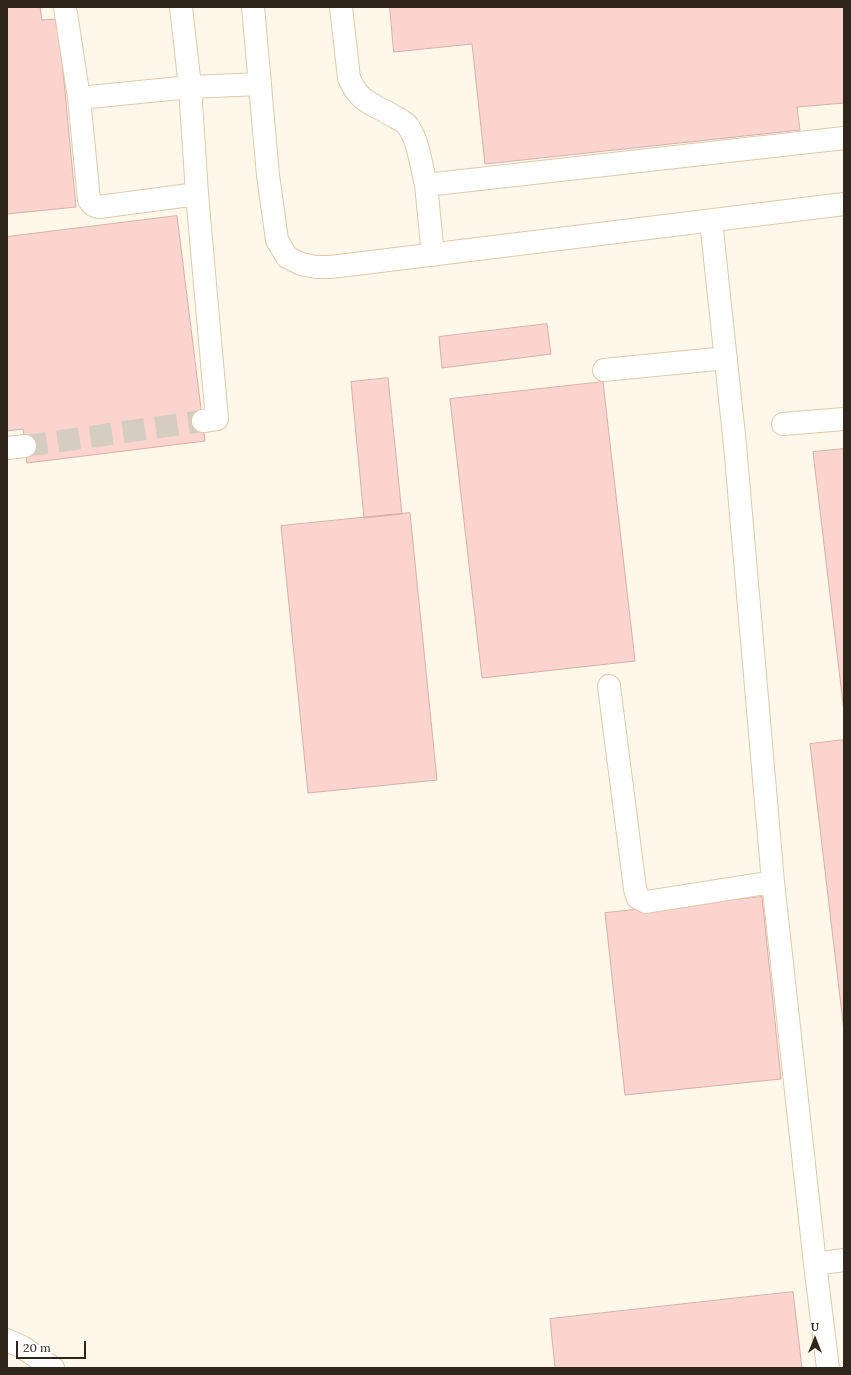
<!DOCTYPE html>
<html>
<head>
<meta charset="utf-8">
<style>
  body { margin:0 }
  #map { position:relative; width:851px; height:1375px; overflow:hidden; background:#fff7ea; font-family:Lora,serif }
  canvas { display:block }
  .frame { position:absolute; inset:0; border:8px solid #2e261b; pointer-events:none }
  .north { position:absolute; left:795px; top:1319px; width:40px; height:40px; -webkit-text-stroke:3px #fff; paint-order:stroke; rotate:0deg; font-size:11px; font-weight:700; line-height:16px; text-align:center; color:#2e261b }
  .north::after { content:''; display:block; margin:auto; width:14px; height:18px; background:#2e261b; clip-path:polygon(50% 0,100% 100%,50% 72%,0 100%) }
  .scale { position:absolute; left:16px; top:1341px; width:70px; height:18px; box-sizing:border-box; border:2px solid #2e261b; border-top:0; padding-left:5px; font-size:12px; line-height:14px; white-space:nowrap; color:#2e261b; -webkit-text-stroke:3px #fff; paint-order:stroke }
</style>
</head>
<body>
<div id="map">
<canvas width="851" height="1375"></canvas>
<div class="frame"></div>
<div class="north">U</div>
<div class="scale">20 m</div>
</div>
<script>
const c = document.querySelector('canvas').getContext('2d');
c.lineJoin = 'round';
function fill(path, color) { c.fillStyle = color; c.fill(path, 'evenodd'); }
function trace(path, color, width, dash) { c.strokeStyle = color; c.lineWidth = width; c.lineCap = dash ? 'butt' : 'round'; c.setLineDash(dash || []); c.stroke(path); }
const building = new Path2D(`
  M 7,7 L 40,7 L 42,20 L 58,19 L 76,207 L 7,214 Z
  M 390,7 L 844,7 L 844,103 L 797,107 L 800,130 L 485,164 L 472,44 L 394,52 Z
  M 177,216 L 205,441 L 27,463 L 23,429 L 7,431 L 7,237 Z
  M 547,324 L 551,354 L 442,368 L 439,337 Z
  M 388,378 L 402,514 L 364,518 L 351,382 Z
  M 603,382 L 635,661 L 482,678 L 450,399 Z
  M 844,449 L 844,712 L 813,452 Z
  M 410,513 L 437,780 L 308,793 L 281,526 Z
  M 844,740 L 844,1031 L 810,744 Z
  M 762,897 L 781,1079 L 625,1095 L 605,913 Z
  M 793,1292 L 802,1368 L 555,1368 L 550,1319 Z`);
fill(building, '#fbd3cf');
trace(building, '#d6afaa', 1);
trace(new Path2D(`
  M 25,446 L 203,421`), '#d5cdc1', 22, [22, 11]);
const minor = new Path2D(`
  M 65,7 L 79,98 L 190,87 L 260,84
  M 181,7 L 190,87 L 197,194
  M 253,7 L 268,175 L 277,240 L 287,257 L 301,264 L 316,267 L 331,267 L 844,204
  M 341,7 L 349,78 C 360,104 373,103 395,117 C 399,119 405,122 408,126 C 419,142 421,166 426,185 L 844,138
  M 79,98 L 89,200 L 93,205 L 99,207 L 197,194 L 217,419 L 203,421
  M 426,185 L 433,255
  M 711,221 L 735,445 L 773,882 L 815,1264 L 828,1368
  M 604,370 L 726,358
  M 783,424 L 844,419
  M 7,448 L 25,446
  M 609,686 L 635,889 L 638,898 L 646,902 L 773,882
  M 815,1264 L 844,1260
  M 7,1340 L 22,1347 L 53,1368`);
trace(minor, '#ddcaab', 24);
trace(minor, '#fff', 22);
</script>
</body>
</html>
